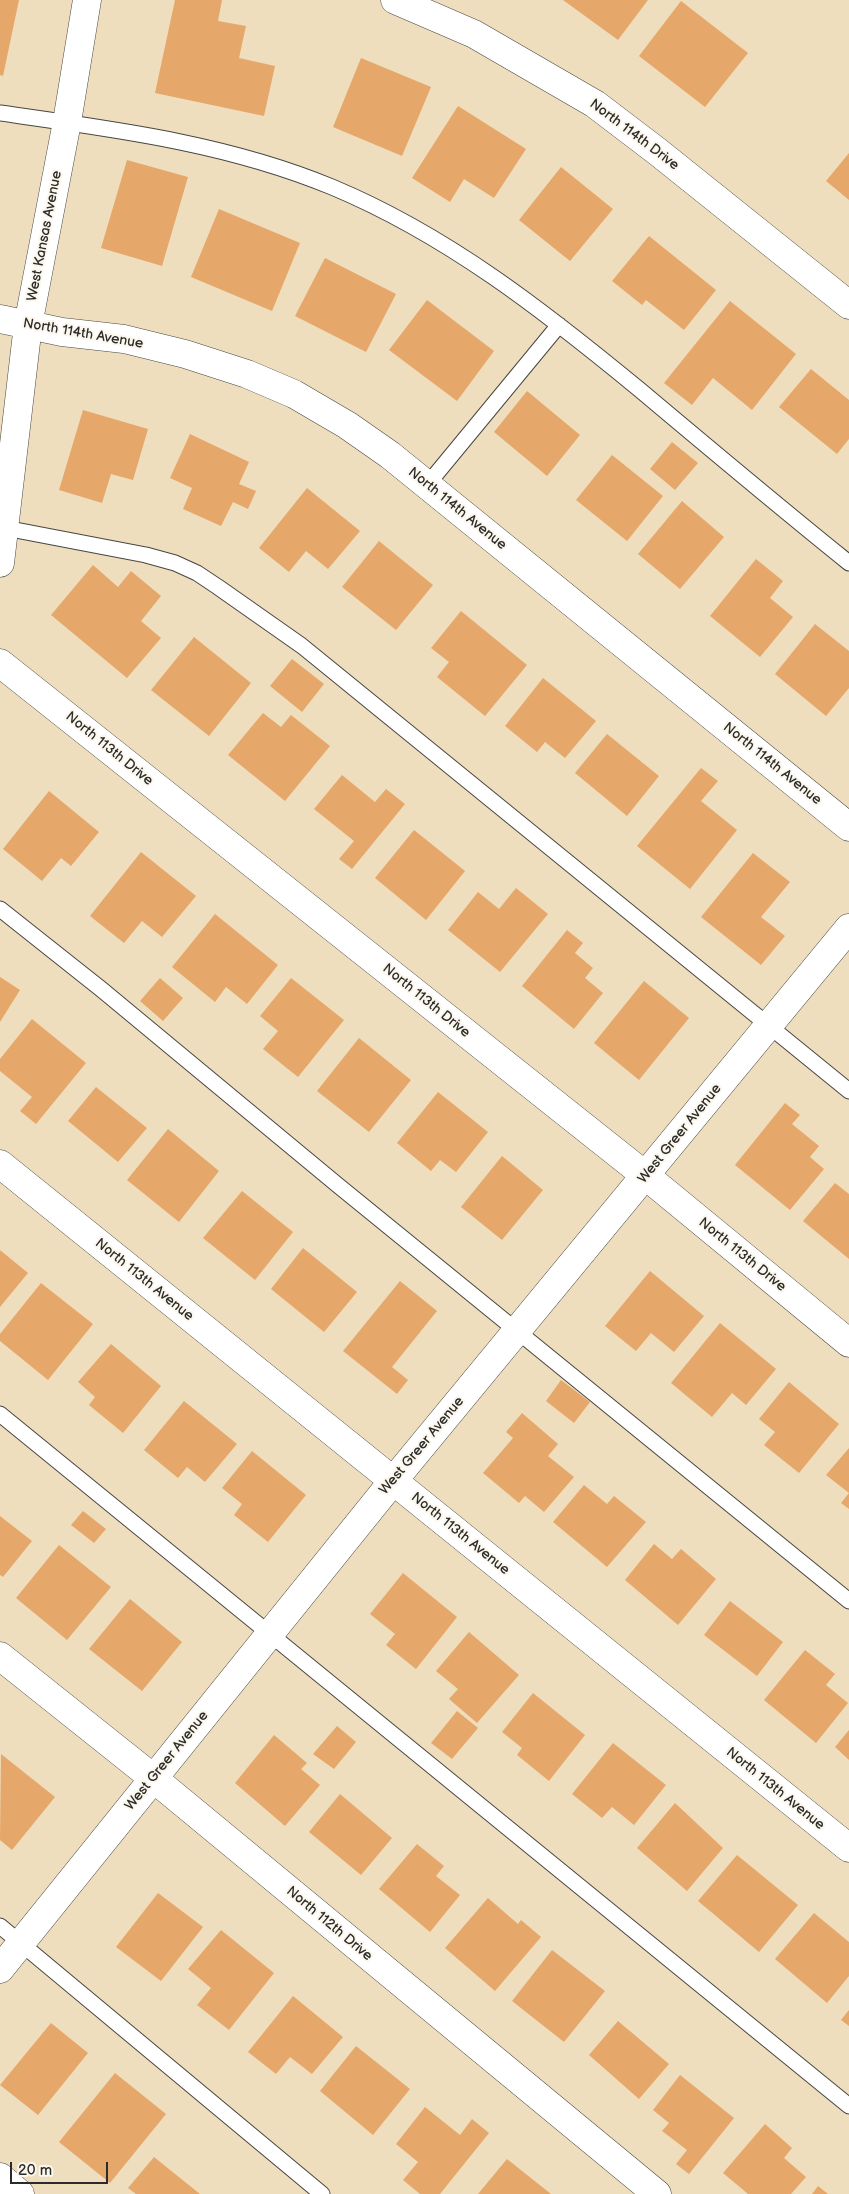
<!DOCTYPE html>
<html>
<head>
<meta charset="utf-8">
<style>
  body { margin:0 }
  #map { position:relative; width:849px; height:2194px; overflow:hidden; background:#eedebd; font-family:"Balsamiq Sans",sans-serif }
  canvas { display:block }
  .scale { position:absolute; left:10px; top:2162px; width:98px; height:22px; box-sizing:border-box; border:2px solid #2b2b2b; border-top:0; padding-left:6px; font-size:15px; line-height:18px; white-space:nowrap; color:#2b2b2b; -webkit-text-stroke:4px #fbf7ec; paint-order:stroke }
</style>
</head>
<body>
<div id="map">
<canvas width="849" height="2194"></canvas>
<div class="scale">20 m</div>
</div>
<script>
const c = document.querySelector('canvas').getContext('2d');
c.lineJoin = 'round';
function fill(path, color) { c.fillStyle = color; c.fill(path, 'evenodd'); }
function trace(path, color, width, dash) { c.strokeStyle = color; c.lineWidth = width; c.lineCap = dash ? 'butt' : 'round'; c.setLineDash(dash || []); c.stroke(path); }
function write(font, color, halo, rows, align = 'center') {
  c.font = font + ' "Balsamiq Sans",sans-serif'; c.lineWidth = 4; c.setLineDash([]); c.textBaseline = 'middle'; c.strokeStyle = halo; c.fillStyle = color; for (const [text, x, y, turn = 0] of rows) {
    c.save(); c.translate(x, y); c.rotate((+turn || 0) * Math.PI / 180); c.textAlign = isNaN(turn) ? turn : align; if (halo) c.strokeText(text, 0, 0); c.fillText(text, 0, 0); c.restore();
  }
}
fill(new Path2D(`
  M 0,0 L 19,0 L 3,76 L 0,75 Z
  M 175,0 L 222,0 L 218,21 L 246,26 L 239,58 L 275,66 L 264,116 L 155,93 Z
  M 563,0 L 648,0 L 618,40 Z
  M 681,1 L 748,53 L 705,107 L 639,56 Z
  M 361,58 L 431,87 L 402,156 L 333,127 Z
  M 458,106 L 526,149 L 494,198 L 464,179 L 450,202 L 412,178 Z
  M 849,153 L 849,200 L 826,181 Z
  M 127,160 L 188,177 L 162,266 L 101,248 Z
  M 561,167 L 613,209 L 570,261 L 519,220 Z
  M 219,209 L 300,243 L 272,311 L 191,277 Z
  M 649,236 L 716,290 L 684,330 L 646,300 L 642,305 L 612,281 Z
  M 325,258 L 396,294 L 366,352 L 295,316 Z
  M 427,300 L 494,351 L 457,401 L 389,350 Z
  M 730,301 L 796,354 L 752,410 L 713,378 L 692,405 L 664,383 Z
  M 811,369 L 849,400 L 849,439 L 837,454 L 779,407 Z
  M 527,391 L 580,435 L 547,476 L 494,432 Z
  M 83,410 L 148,429 L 133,480 L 111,474 L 102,503 L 59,490 Z
  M 190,434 L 249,462 L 239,484 L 256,491 L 248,509 L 233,502 L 221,526 L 183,509 L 192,488 L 170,478 Z
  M 672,442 L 698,463 L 675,490 L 650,469 Z
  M 612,455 L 663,496 L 627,541 L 576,500 Z
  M 307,488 L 360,531 L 328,569 L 306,551 L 289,572 L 259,548 Z
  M 682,501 L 724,537 L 680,589 L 638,554 Z
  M 379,541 L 433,585 L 396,630 L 342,587 Z
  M 756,559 L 783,581 L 770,598 L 793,617 L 760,657 L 710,616 Z
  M 93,565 L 118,587 L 131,571 L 161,596 L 141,621 L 161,638 L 127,678 L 51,615 Z
  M 461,611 L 527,665 L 485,716 L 437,677 L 449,662 L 431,648 Z
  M 815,624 L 849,651 L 849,688 L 826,716 L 775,674 Z
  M 194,637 L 251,683 L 209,736 L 151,690 Z
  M 292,659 L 324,684 L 302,712 L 270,686 Z
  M 543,678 L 596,721 L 565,758 L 545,742 L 537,752 L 505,726 Z
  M 263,713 L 281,727 L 291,715 L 330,746 L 285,801 L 228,755 Z
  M 607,734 L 659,776 L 627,816 L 575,773 Z
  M 701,768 L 718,781 L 701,801 L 737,830 L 690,889 L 637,846 Z
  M 342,775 L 375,802 L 386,789 L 405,804 L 352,869 L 339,859 L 354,841 L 314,809 Z
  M 49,791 L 99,832 L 71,866 L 61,858 L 42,881 L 3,849 Z
  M 414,830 L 465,871 L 426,920 L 375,878 Z
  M 141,852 L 196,896 L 162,937 L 142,921 L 124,943 L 90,916 Z
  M 753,853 L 790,882 L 761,917 L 785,936 L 761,965 L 701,917 Z
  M 516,888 L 548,914 L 500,972 L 448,930 L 478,892 L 499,909 Z
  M 215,914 L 278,965 L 247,1004 L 226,987 L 215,1002 L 172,967 Z
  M 567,930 L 583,943 L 575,953 L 593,968 L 585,978 L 603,993 L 574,1029 L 522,986 Z
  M 0,977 L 20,990 L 0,1022 Z
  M 160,978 L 183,998 L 163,1021 L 140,1001 Z
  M 291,978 L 344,1020 L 298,1077 L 263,1049 L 278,1031 L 260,1016 Z
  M 644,981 L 689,1018 L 639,1080 L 594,1043 Z
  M 32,1019 L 86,1063 L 36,1124 L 20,1111 L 32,1097 L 0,1071 L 0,1059 Z
  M 359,1038 L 411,1080 L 369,1132 L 317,1091 Z
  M 96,1087 L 147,1128 L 118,1162 L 68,1121 Z
  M 438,1092 L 488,1132 L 456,1172 L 440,1160 L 431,1171 L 397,1143 Z
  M 785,1103 L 800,1115 L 792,1124 L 819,1146 L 810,1157 L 824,1169 L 790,1210 L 735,1165 Z
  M 168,1129 L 219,1171 L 179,1222 L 127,1180 Z
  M 502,1156 L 543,1190 L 502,1240 L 461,1207 Z
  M 835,1183 L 849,1194 L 849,1259 L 803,1221 Z
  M 242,1191 L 293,1232 L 255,1280 L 203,1238 Z
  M 303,1248 L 357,1292 L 324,1332 L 271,1289 Z
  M 0,1250 L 28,1273 L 0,1307 Z
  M 650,1271 L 704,1316 L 674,1352 L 651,1333 L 636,1351 L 605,1326 Z
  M 400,1281 L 437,1311 L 392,1367 L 408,1380 L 397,1394 L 343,1351 Z
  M 41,1283 L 93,1324 L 48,1380 L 0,1341 L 0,1334 Z
  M 720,1323 L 776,1369 L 746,1405 L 732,1393 L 712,1417 L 671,1383 Z
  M 111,1344 L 161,1386 L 123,1433 L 89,1405 L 95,1397 L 78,1382 Z
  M 561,1380 L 590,1402 L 574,1423 L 546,1401 Z
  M 789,1382 L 839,1424 L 799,1473 L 764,1445 L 775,1432 L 759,1419 Z
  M 184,1401 L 237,1444 L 205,1482 L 187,1467 L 178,1478 L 144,1450 Z
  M 522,1413 L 558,1444 L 548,1456 L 574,1477 L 544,1512 L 525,1496 L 519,1503 L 483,1473 L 513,1438 L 506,1432 Z
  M 849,1448 L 849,1509 L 841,1503 L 849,1493 L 826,1475 Z
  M 252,1451 L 306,1495 L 268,1542 L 234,1515 L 242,1504 L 222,1488 Z
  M 584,1485 L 607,1504 L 614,1496 L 646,1522 L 607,1567 L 553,1522 Z
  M 83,1511 L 106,1529 L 94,1543 L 71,1525 Z
  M 0,1516 L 32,1541 L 3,1577 L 0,1575 Z
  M 654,1544 L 672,1559 L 681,1549 L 716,1579 L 678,1625 L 625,1580 Z
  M 59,1545 L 111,1587 L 67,1640 L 16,1598 Z
  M 403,1573 L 457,1617 L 416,1669 L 386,1645 L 395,1634 L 370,1614 Z
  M 130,1599 L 182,1642 L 142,1691 L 89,1649 Z
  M 730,1601 L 783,1642 L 757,1676 L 704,1635 Z
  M 469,1632 L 519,1675 L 477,1723 L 449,1699 L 458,1689 L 436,1671 Z
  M 805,1650 L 835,1674 L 826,1685 L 848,1703 L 816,1743 L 764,1700 Z
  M 533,1693 L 585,1735 L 549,1781 L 517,1755 L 522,1748 L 502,1732 Z
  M 457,1711 L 478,1728 L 452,1759 L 431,1743 Z
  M 337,1726 L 356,1742 L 334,1769 L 313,1754 Z
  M 849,1730 L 849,1760 L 835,1747 Z
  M 274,1735 L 307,1763 L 301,1769 L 320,1785 L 285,1826 L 235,1783 Z
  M 613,1743 L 666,1785 L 634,1825 L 612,1807 L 602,1818 L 572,1794 Z
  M 1,1754 L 55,1797 L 12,1850 L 0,1840 Z
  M 340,1794 L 392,1838 L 361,1875 L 309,1832 Z
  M 675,1803 L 723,1848 L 687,1891 L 637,1848 Z
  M 417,1844 L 444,1866 L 436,1876 L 460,1895 L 430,1932 L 379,1889 Z
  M 737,1855 L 798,1905 L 759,1952 L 698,1901 Z
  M 158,1893 L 203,1927 L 161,1981 L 116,1947 Z
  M 488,1898 L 518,1924 L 521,1920 L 541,1937 L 495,1991 L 445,1948 Z
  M 814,1913 L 849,1942 L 849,1976 L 827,2003 L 775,1959 Z
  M 221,1930 L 274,1973 L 229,2030 L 197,2005 L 211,1988 L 188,1969 Z
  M 552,1950 L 605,1991 L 564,2042 L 512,2001 Z
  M 293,1996 L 343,2037 L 312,2074 L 290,2057 L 276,2074 L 248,2052 Z
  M 849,2010 L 849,2026 L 841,2020 Z
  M 618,2021 L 669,2064 L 639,2099 L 589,2055 Z
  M 51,2023 L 88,2053 L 38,2115 L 0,2085 Z
  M 356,2046 L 410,2089 L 373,2135 L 320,2091 Z
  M 115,2073 L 166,2114 L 110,2183 L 59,2142 Z
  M 680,2075 L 734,2118 L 689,2174 L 676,2164 L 687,2150 L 662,2131 L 669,2123 L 653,2110 Z
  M 425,2107 L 460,2135 L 472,2119 L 489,2133 L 440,2194 L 420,2194 L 403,2180 L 418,2162 L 396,2144 Z
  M 765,2124 L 792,2148 L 784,2158 L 806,2177 L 791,2194 L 748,2194 L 723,2173 Z
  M 154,2157 L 200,2194 L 136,2194 L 128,2188 Z
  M 507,2159 L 551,2194 L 478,2194 Z
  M 818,2186 L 828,2194 L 812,2194 Z`), '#e6a76a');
const lane = new Path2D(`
  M 0,113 C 112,129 226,143 332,187 C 447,235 544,311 640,390 C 709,448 778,506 849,563
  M 427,485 L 559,325
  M 5,528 L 146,555 L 175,563 L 197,573 L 218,587 L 302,646 L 849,1091
  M 0,909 L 101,989 L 340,1187 L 849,1601
  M 0,1414 L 849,2106
  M 0,1926 L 322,2194`);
const street = new Path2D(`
  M 395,0 L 474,34 L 595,104 L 658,152 L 849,305
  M 0,319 L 62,332 L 124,339 L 185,354 L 247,374 L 294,394 L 347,425 L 390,455 L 849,827
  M 0,563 L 28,325 L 67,122 L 87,0
  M 0,663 L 646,1176 L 849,1343
  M 0,1164 L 849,1848
  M 0,1656 L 153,1778 L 657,2194
  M 0,1969 L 393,1481 L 849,928
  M 0,2177 L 20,2194`);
trace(lane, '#484641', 17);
trace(street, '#484641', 29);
trace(lane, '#fff', 15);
trace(street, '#fff', 28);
write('14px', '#2b2b2b', '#fbf7ec', [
  ["North 114th Drive",634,135,37],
  ["West Kansas Avenue",45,236,-79],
  ["North 114th Avenue",83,334,10],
  ["North 114th Avenue",457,509,39],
  ["North 113th Drive",109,749,39],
  ["North 114th Avenue",772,764,39],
  ["North 113th Drive",426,1001,39],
  ["West Greer Avenue",680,1134,-51],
  ["North 113th Drive",742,1255,39],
  ["North 113th Avenue",144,1280,39],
  ["West Greer Avenue",422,1446,-50],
  ["North 113th Avenue",460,1534,39],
  ["West Greer Avenue",167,1761,-51],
  ["North 113th Avenue",775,1789,39],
  ["North 112th Drive",329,1924,40]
]);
</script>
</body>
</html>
